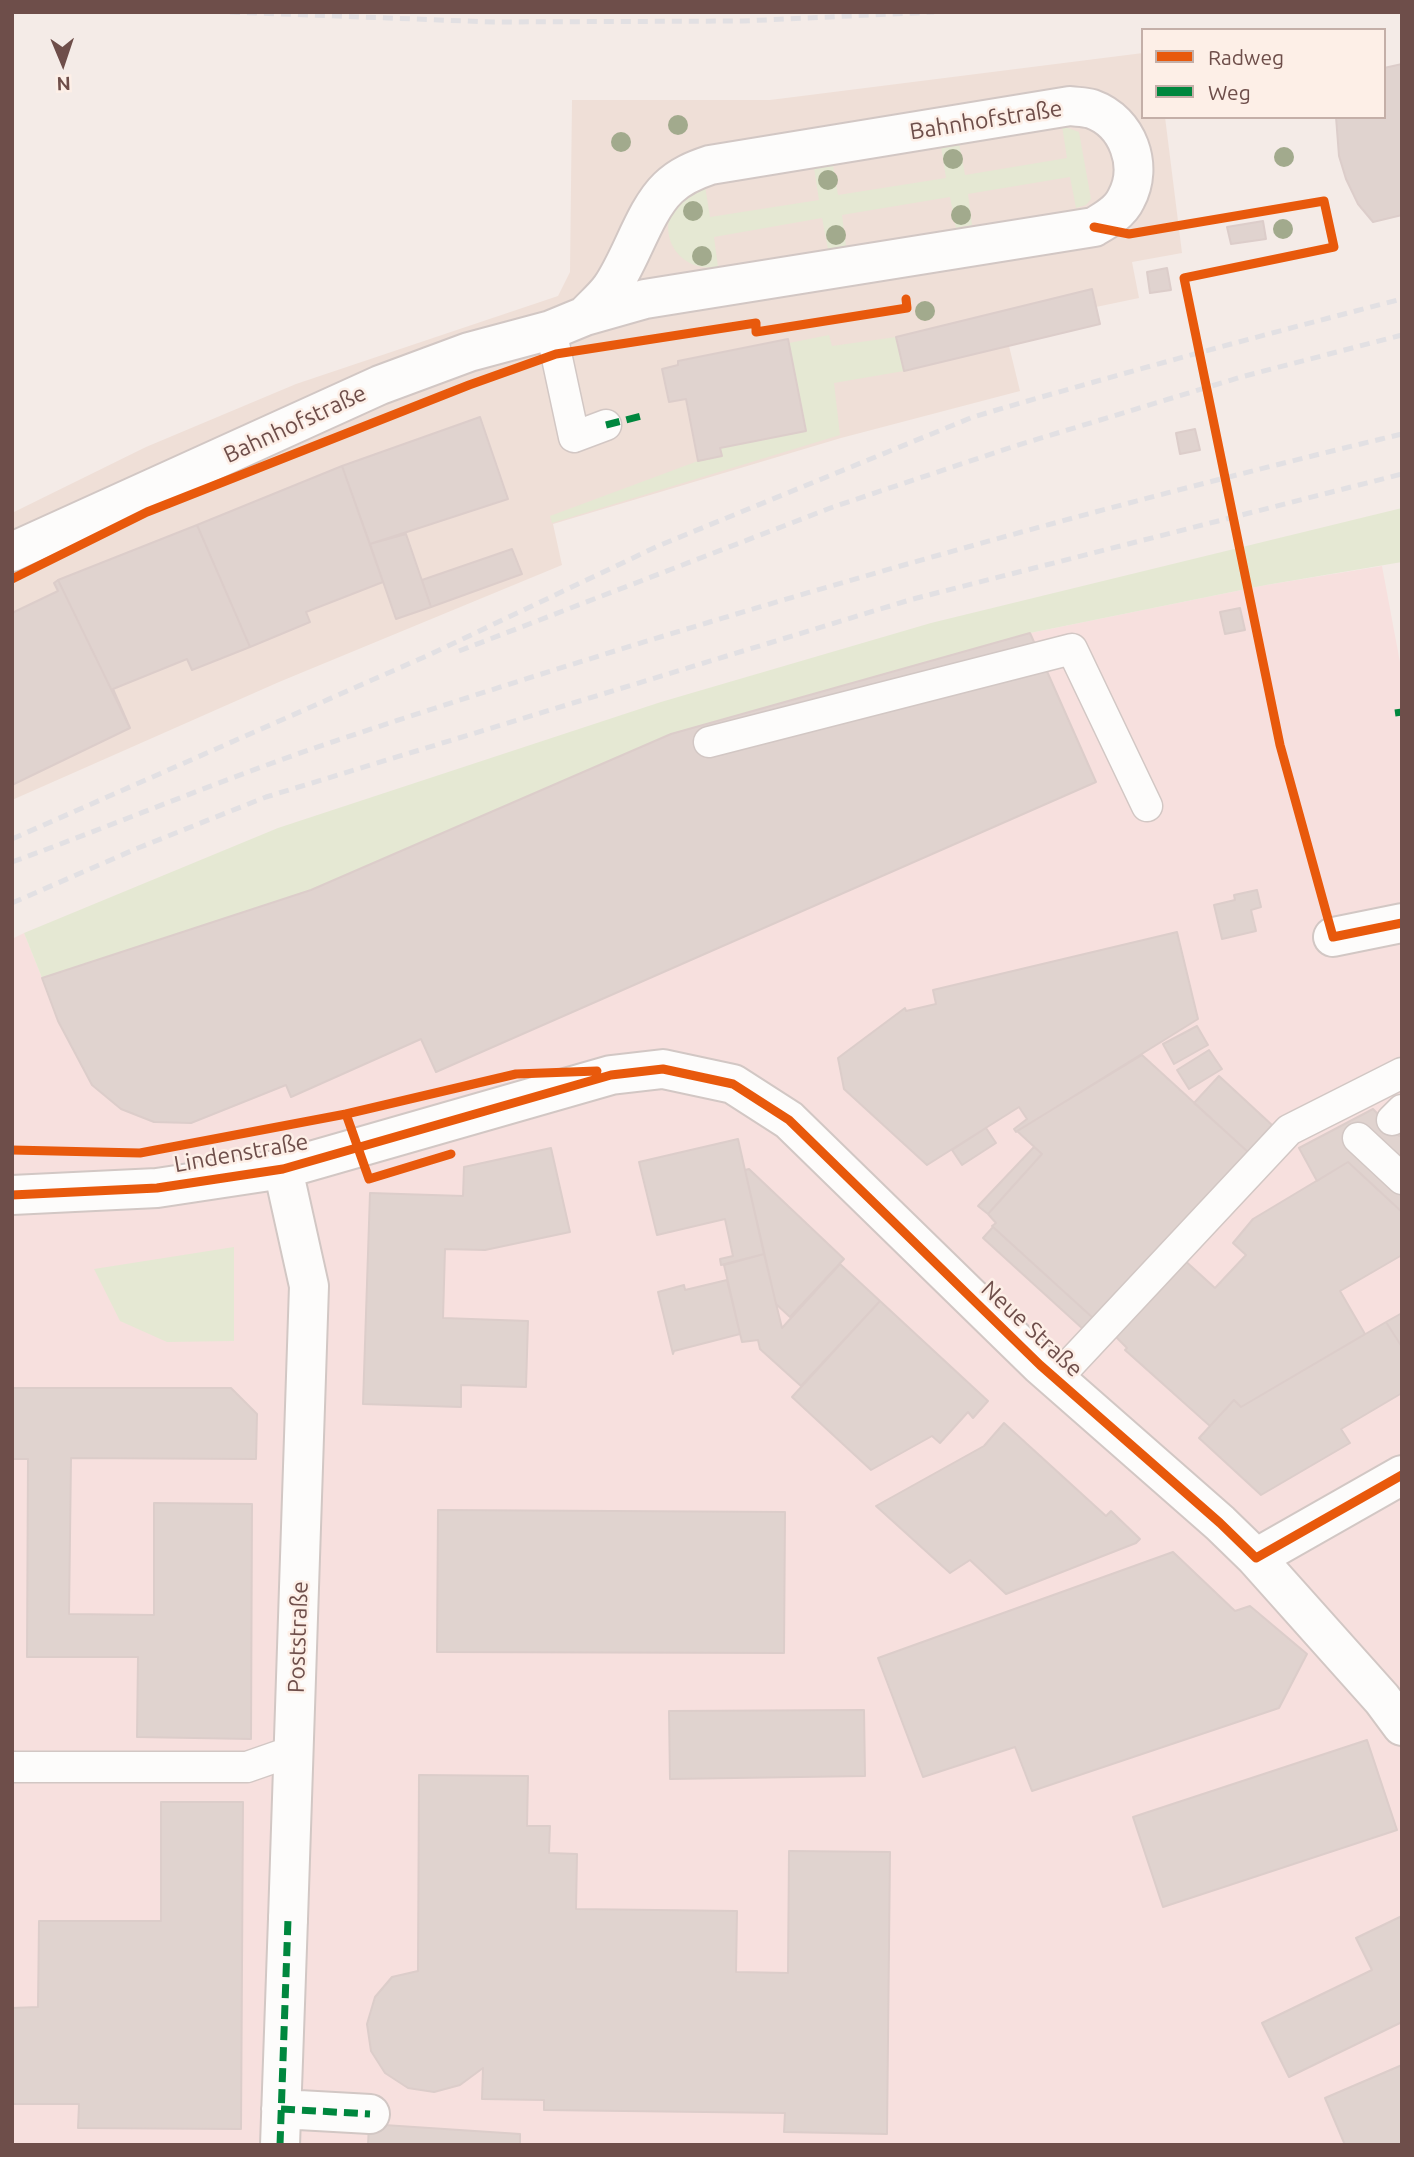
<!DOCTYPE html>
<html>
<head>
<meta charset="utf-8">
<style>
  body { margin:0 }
  #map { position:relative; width:1414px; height:2157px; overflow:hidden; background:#f4ebe7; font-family:Ubuntu,sans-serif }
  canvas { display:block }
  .frame { position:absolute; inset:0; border:14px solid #6e4e4a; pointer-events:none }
  .legend { position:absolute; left:1141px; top:28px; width:245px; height:91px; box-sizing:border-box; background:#fdefe7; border:2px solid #c4afa8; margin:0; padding:9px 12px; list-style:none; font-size:21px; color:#6e4e4a }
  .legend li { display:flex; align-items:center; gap:14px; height:35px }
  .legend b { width:35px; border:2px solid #c4afa8 }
  .north { position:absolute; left:28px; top:28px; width:70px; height:70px; -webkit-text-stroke:5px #fdefe7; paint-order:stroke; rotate:178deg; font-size:19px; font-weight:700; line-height:28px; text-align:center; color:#6e4e4a }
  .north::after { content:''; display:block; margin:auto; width:24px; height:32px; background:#6e4e4a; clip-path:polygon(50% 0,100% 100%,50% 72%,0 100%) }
</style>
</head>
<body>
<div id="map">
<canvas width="1414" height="2157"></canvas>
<div class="frame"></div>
<ul class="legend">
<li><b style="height:9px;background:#e8590c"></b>Radweg</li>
<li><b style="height:9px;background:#00873e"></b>Weg</li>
</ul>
<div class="north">N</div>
</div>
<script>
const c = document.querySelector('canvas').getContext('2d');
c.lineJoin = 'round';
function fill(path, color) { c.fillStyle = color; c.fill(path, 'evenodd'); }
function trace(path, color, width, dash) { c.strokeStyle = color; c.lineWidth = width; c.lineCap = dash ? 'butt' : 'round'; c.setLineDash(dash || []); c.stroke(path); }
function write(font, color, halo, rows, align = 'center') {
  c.font = font + ' Ubuntu,sans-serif'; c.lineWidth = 5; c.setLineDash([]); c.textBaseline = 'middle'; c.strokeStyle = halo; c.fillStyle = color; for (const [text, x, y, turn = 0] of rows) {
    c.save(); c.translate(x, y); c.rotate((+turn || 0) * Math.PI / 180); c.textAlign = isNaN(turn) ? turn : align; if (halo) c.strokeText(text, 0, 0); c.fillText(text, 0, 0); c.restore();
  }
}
fill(new Path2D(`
  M 1143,53 L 1143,117 L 1165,117 L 1182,253 L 1132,262 L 1139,298 L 1096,307 L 1100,324 L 1009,346 L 1020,391 L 841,438 L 553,524 L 562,565 L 279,682 L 12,800 L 12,513 L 146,447 L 296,384 L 558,296 L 570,272 L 572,100 L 770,100 Z`), '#efdfd7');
fill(new Path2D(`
  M 1382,566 L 1402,673 L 1402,2145 L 12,2145 L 12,939 L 24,933 L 42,978 L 1030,633 L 1266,585 Z`), '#f7e0de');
fill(new Path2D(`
  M 1062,126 L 1079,132 L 1091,199 L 1086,205 L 1076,208 L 1070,177 L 968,194 L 972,225 L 956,228 L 950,197 L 842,215 L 846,246 L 828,249 L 822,218 L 714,237 L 718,267 C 671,274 649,218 689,192 C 694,189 700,188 705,186 L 710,217 L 819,200 L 814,168 L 833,165 L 838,195 L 946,178 L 941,146 L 959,143 L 965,175 L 1067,158 Z
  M 829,335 L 832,346 L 896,337 L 904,371 L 834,383 L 840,435 L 552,523 L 550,516 L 698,461 L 721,456 L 720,448 L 806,431 L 789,343 Z
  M 1402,508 L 1402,562 L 1266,585 L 1030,633 L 311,890 L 42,978 L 24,933 L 278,828 L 661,702 L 931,623 Z
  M 234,1247 L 234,1341 L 167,1342 L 120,1321 L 94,1269 Z`), '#e5e8d3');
const building = new Path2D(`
  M 1402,64 L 1402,215 L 1373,222 L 1358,204 L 1346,179 L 1339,156 L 1336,117 L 1384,117 L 1384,68 Z
  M 1263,221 L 1266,239 L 1231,244 L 1227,227 Z
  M 1167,268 L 1171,290 L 1150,293 L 1147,272 Z
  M 1092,289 L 1100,324 L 904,371 L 896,337 Z
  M 788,339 L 806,431 L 720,448 L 722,456 L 698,461 L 686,399 L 669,402 L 662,369 L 678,365 L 678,361 Z
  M 480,417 L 508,499 L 370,544 L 342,466 Z
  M 1195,429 L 1200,450 L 1180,454 L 1176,433 Z
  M 342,466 L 383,582 L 306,612 L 310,622 L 250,647 L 197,525 Z
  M 197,525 L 250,647 L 192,670 L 187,659 L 113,689 L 130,728 L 58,580 Z
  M 406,534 L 431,607 L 396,619 L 370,544 Z
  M 512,549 L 522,574 L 431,607 L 422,580 Z
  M 58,580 L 130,728 L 12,785 L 12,613 L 58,591 L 54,583 Z
  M 1240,608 L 1245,630 L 1225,634 L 1220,612 Z
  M 1030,633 L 1096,782 L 436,1072 L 421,1039 L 291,1097 L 286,1085 L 191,1123 L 154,1122 L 121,1109 L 92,1085 L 58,1021 L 42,978 L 311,890 L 671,734 Z
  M 1257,890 L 1261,907 L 1251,910 L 1256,931 L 1222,939 L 1214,905 L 1235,900 L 1234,895 Z
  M 1177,932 L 1198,1019 L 1016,1132 L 1014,1129 L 1027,1119 L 1019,1107 L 927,1165 L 844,1089 L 838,1058 L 905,1008 L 906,1011 L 936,1004 L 933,990 Z
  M 1197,1026 L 1208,1045 L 1174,1064 L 1163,1044 Z
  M 1209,1050 L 1222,1069 L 1189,1089 L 1177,1070 Z
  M 1142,1055 L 1248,1152 L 1093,1318 L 992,1226 L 996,1223 L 988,1214 L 1042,1154 L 1017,1131 Z
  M 1219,1076 L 1272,1125 L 1248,1152 L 1194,1103 Z
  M 1373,1109 L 1399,1136 L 1402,1133 L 1402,1212 L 1348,1162 L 1317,1181 L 1299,1148 Z
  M 986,1128 L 996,1143 L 962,1165 L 952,1150 Z
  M 738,1139 L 764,1254 L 721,1265 L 720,1259 L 733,1256 L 725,1219 L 657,1235 L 639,1162 Z
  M 1034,1147 L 1042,1154 L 988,1214 L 978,1206 Z
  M 551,1148 L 570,1232 L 485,1250 L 445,1249 L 443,1318 L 528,1321 L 526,1387 L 461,1385 L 461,1407 L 363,1404 L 370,1193 L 463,1196 L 464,1167 Z
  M 1348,1162 L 1402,1212 L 1402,1255 L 1340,1291 L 1365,1334 L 1241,1407 L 1234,1400 L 1210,1426 L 1125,1350 L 1127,1348 L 1111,1332 L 1181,1257 L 1215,1288 L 1246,1255 L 1233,1243 L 1253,1219 Z
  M 749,1169 L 844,1259 L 790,1317 L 776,1304 L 745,1170 Z
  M 993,1227 L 1093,1318 L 1083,1329 L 983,1238 Z
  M 764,1254 L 782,1328 L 840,1264 L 880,1301 L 801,1386 L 760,1349 L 758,1340 L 742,1342 L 724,1265 Z
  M 727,1280 L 740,1334 L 674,1351 L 673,1354 L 658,1292 L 684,1285 L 685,1290 Z
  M 880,1301 L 988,1401 L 973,1418 L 968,1412 L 940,1443 L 932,1436 L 871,1470 L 792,1397 Z
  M 1402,1313 L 1402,1347 L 1386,1322 Z
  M 1386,1322 L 1402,1347 L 1402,1393 L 1341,1429 L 1350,1443 L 1261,1495 L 1199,1438 L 1234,1400 L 1241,1407 Z
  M 12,1388 L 231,1388 L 257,1414 L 256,1459 L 71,1458 L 69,1614 L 154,1615 L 154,1503 L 252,1504 L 251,1739 L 137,1737 L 138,1657 L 27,1657 L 28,1459 L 12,1459 Z
  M 1004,1423 L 1106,1516 L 1111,1511 L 1140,1539 L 1136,1543 L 1006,1594 L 970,1560 L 950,1573 L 876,1506 L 984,1446 Z
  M 438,1510 L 785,1512 L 784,1653 L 437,1652 Z
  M 1173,1552 L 1235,1611 L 1250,1606 L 1307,1654 L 1279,1708 L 1032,1791 L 1015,1747 L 923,1777 L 878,1658 Z
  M 864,1710 L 865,1776 L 670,1779 L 669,1711 Z
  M 1367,1740 L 1397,1830 L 1163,1907 L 1133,1817 Z
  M 419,1775 L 528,1776 L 527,1826 L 550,1826 L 549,1853 L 577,1854 L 576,1909 L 737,1911 L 736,1972 L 788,1973 L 789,1851 L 890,1852 L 887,2134 L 784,2132 L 785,2113 L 544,2110 L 544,2100 L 482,2099 L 483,2068 L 460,2085 L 434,2092 L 408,2088 L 385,2073 L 371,2051 L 367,2024 L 375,1997 L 392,1977 L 418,1971 Z
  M 161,1802 L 243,1802 L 241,2129 L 78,2128 L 79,2104 L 13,2104 L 12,2008 L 38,2007 L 39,1921 L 161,1921 Z
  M 1402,1916 L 1402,2022 L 1289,2077 L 1262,2023 L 1372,1970 L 1356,1938 Z
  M 1402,2065 L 1402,2145 L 1345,2145 L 1325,2098 Z
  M 369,2124 L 520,2134 L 520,2145 L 368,2145 Z`);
fill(building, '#e0d3cf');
trace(building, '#dccdca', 2);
const service = new Path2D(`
  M 551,330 L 574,437 L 606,425
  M 709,742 L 1072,649 L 1147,806
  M 1392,1120 L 1402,1110
  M 1358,1138 L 1402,1179
  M 1056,1379 L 1289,1130 L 1402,1073
  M 12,1767 L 247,1767 L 293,1751`);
const pedestrian = new Path2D(`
  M 281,2109 L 370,2114
  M 280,2145 L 288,1919`);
const minor = new Path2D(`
  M 12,552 L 380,385 L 469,352 L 551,330 L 585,316 L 645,299 L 1094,227 C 1106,220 1120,212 1126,199 C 1144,166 1128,122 1092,109 C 1085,107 1077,107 1070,106 L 710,165 C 695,170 680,176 668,188 C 644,211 631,260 611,288 C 604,298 593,307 585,316
  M 1333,937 L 1402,923
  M 283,1169 L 309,1286 L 288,1919
  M 12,1195 L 157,1188 L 283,1169 L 611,1075 L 663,1069 L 733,1084 L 789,1120 L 1040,1365 L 1220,1523 L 1256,1558 L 1382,1699 L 1402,1726
  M 1256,1558 L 1402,1475`);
trace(service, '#d2c7c4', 33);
trace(pedestrian, '#d2c7c4', 42);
trace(minor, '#d2c7c4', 42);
trace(service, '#fdfcfb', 30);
trace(pedestrian, '#fdfcfb', 38);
trace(minor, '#fdfcfb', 38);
trace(new Path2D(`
  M 230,12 L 493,22 L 743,21 L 934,12
  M 459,651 L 833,507 L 1015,446 L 1241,377 L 1402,335
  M 12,839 L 431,654 L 658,546 L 973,417 C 1115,375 1258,336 1402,299
  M 12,862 C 122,822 230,776 341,739 C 690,623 1044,520 1402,434
  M 12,903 L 138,848 L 266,797 L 913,599 L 1402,474`), '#e2e0e3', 5, [10, 7]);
trace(new Path2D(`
  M 606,425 L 641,416
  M 1395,713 L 1402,712
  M 281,2109 L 370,2114
  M 280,2145 L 288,1919`), '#00873e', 7, [14, 7]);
trace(new Path2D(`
  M 1094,227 L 1129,234 L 1324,201 L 1334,247 L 1184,278 L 1280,745 L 1333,937 L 1402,923
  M 12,579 L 147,512 L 469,385 L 556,354 L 756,323 L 756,332 L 907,308 L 906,299
  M 12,1150 L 140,1153 L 346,1114
  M 451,1154 L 369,1179 L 346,1114 L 516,1074 L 597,1071
  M 12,1195 L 157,1188 L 283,1169 L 611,1075 L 663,1069 L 733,1084 L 789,1120 L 1040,1365 L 1220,1523 L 1256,1558 L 1402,1475`), '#e8590c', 9);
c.fillStyle = '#a2aa8d';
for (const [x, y] of [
  [678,125],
  [621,142],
  [1284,157],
  [953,159],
  [828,180],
  [693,211],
  [961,215],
  [1283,229],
  [836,235],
  [702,256],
  [925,311]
]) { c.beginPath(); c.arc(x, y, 10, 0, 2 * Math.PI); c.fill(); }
write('23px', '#6e4e4a', '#fdefe7', [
  ["Bahnhofstraße",986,120,-9],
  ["Bahnhofstraße",295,424,-25],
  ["Lindenstraße",241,1153,-10],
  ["Neue Straße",1032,1329,43],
  ["Poststraße",298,1637,-88]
]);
</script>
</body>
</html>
